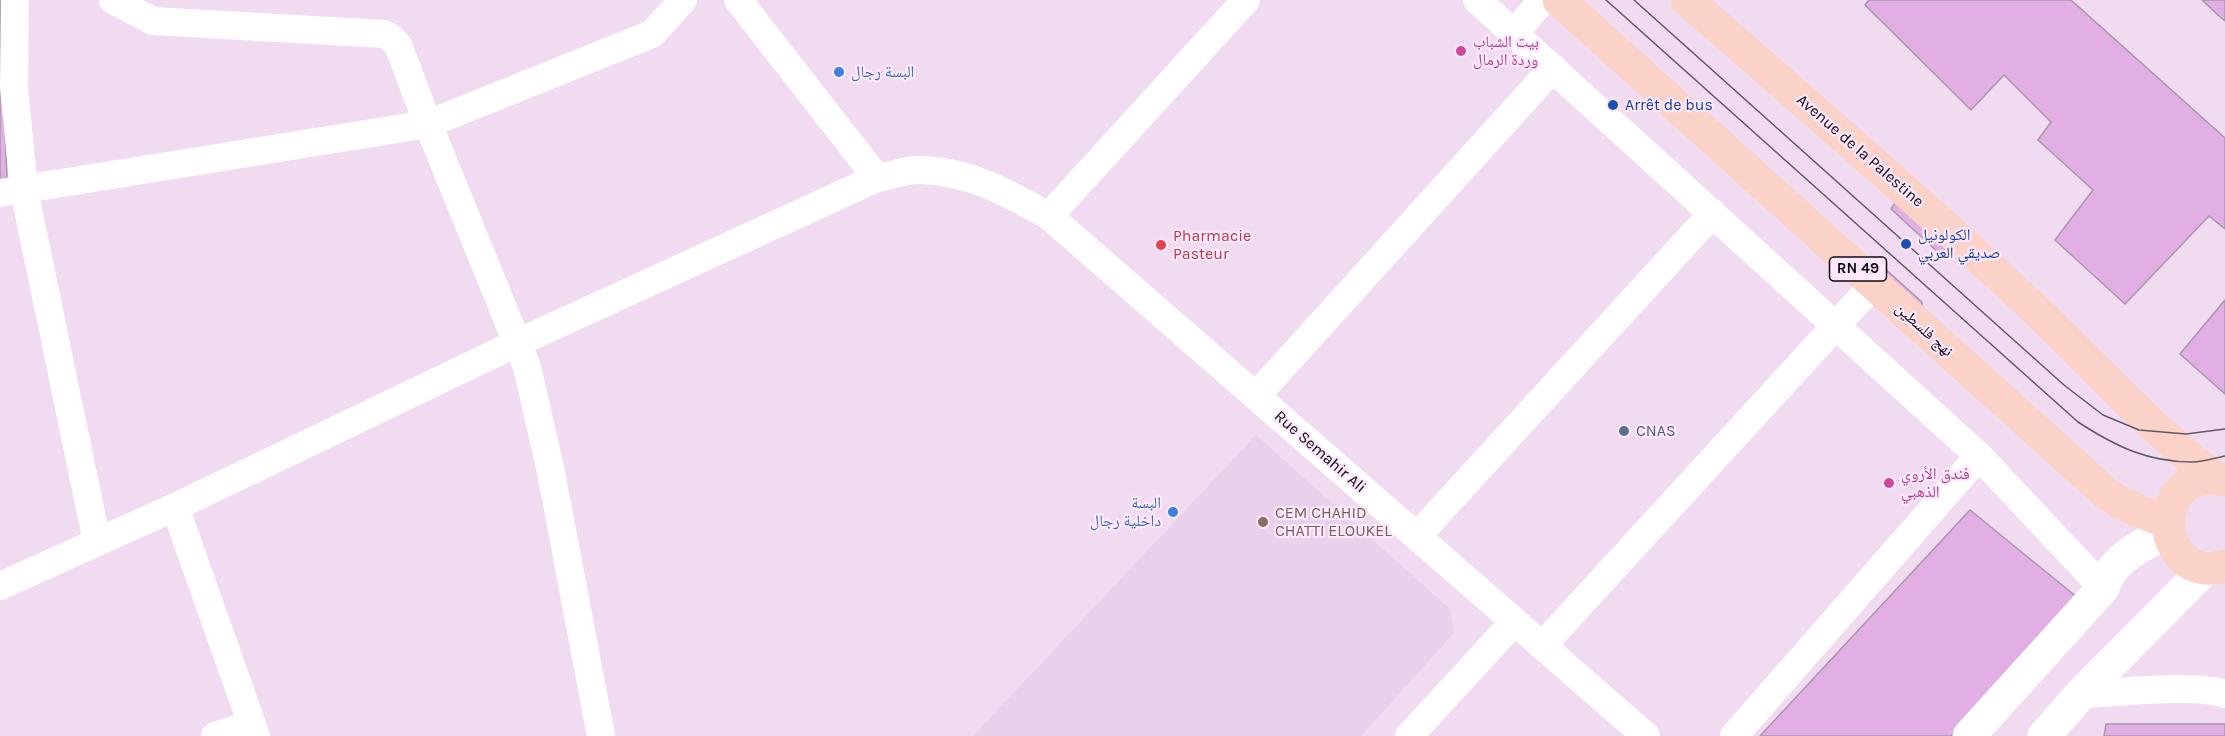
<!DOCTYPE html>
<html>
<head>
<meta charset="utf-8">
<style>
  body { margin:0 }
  canvas { display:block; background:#f0dbf1 }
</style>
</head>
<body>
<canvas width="2225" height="736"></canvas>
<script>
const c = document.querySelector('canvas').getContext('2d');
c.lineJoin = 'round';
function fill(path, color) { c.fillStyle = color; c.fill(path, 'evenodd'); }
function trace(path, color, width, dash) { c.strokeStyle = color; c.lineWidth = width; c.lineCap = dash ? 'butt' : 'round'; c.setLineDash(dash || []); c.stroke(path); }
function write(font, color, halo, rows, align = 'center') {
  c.font = font + ' Karla,"Noto Naskh Arabic",sans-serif'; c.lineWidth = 4.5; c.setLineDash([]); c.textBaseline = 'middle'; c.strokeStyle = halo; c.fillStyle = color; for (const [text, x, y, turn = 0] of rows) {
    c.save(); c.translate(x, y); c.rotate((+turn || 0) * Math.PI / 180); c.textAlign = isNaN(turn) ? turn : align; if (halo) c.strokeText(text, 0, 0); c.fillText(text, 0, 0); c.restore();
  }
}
fill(new Path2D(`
  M 1256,435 L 1450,609 L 1454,633 L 1361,736 L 973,736 Z`), '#ebd0ec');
const building = new Path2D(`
  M 0,0 L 7,178 L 0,179 Z
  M 1869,0 L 2071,0 L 2225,138 L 2225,229 L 2209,216 L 2125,304 L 2055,240 L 2093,190 L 2038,140 L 2051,122 L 2004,75 L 1971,110 L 1865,5 Z
  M 2202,0 L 2225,0 L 2225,21 L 2219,16 Z
  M 1896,202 L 1947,249 L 1945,252 L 1940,254 L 1891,209 Z
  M 1870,258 L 1873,258 L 1922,302 L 1922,306 L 1867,261 Z
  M 2225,300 L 2225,394 L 2180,354 Z
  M 1970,510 L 2078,598 L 1951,736 L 1760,736 Z
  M 2106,724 L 2225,724 L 2225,736 L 2104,736 Z`);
fill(building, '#e2afe5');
trace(building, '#aa96aa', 1.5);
trace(new Path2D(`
  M 15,0 L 14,87 L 24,190 L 97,542
  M 113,0 L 153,21 L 384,34 L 391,38 L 398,45 L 428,124 L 652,34 L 683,0
  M 738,0 L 877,178
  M 1477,0 L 1979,456 L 1734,736
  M 1514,33 L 1543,0
  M 0,193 L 428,124 L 527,367 L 551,472 L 601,736
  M 1049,216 L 1646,736
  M 1256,396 L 1553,68
  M 1979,456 L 2103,588
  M 175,507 L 256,736
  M 1417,536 L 1713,213
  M 0,586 L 175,507 L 517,343 L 877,178 C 890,176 905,170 918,170 C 967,170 1008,193 1049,216 L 1246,0
  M 1542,646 L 1874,284
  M 2081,694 C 2116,693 2196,683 2225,694
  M 215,736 L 252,724
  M 1409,736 L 1514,622`), '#fff', 28);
trace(new Path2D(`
  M 1969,736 L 2103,588 C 2112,558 2143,545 2168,531
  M 2044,736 L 2081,694 L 2206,568`), '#fff', 33);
trace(new Path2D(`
  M 1559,0 L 2107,494 C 2126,507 2145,514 2167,521
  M 1687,0 C 1800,98 1913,196 2023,298 C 2087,358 2145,424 2215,478
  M 2225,480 C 2148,462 2152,586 2225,566`), '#fad2c7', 33);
trace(new Path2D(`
  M 1606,0 L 2078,422 C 2115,446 2147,462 2192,462 C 2203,462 2215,458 2225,456
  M 1634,0 L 2064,385 L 2103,415 L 2139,430 L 2186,434 L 2225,429`), '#635764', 1.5);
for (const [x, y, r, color] of [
  [1461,51,6,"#d1479c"],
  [839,72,6,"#3f7fe0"],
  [1613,105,6,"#1a4fb4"],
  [1906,244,6,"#1a4fb4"],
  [1161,245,6,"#e0444e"],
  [1624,431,6,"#5c6f8a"],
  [1889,483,6,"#d1479c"],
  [1173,512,6,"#3f7fe0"],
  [1263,522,6,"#8d6e63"]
]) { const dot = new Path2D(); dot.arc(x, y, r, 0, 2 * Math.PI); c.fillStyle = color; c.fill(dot); trace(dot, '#fde8fe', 2); }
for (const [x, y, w] of [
  [1858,269,57]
]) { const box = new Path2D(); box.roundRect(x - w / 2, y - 12, w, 24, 4.5); c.fillStyle = '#fde8fe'; c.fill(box); trace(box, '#0f0910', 1.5); }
write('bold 15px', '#0f0910', null, [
  ["RN 49",1858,269]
]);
write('16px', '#b23c85', '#fde8fe', [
  ["بيت الشباب",1473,42],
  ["وردة الرمال",1473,60],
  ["فندق الأروي",1901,474],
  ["الذهبي",1901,492]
], 'left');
write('16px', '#366cbe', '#fde8fe', [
  ["البسة رجال",851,72],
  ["البسة",1161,503,"right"],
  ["داخلية رجال",1161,521,"right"]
], 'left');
write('16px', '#164399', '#fde8fe', [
  ["Arrêt de bus",1625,105],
  ["الكولونيل",1918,235],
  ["صديقي العربي",1918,253]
], 'left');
write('16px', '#0f0910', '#fde8fe', [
  ["Avenue de la Palestine",1860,151,41],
  ["نهج فلسطين",1924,330,42],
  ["Rue Semahir Ali",1320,452,41]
]);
write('16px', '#be3a42', '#fde8fe', [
  ["Pharmacie",1173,236],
  ["Pasteur",1173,254]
], 'left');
write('16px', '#4e5e75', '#fde8fe', [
  ["CNAS",1636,431]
], 'left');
write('16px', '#785e54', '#fde8fe', [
  ["CEM CHAHID",1275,513],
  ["CHATTI ELOUKEL",1275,531]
], 'left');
</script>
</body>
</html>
